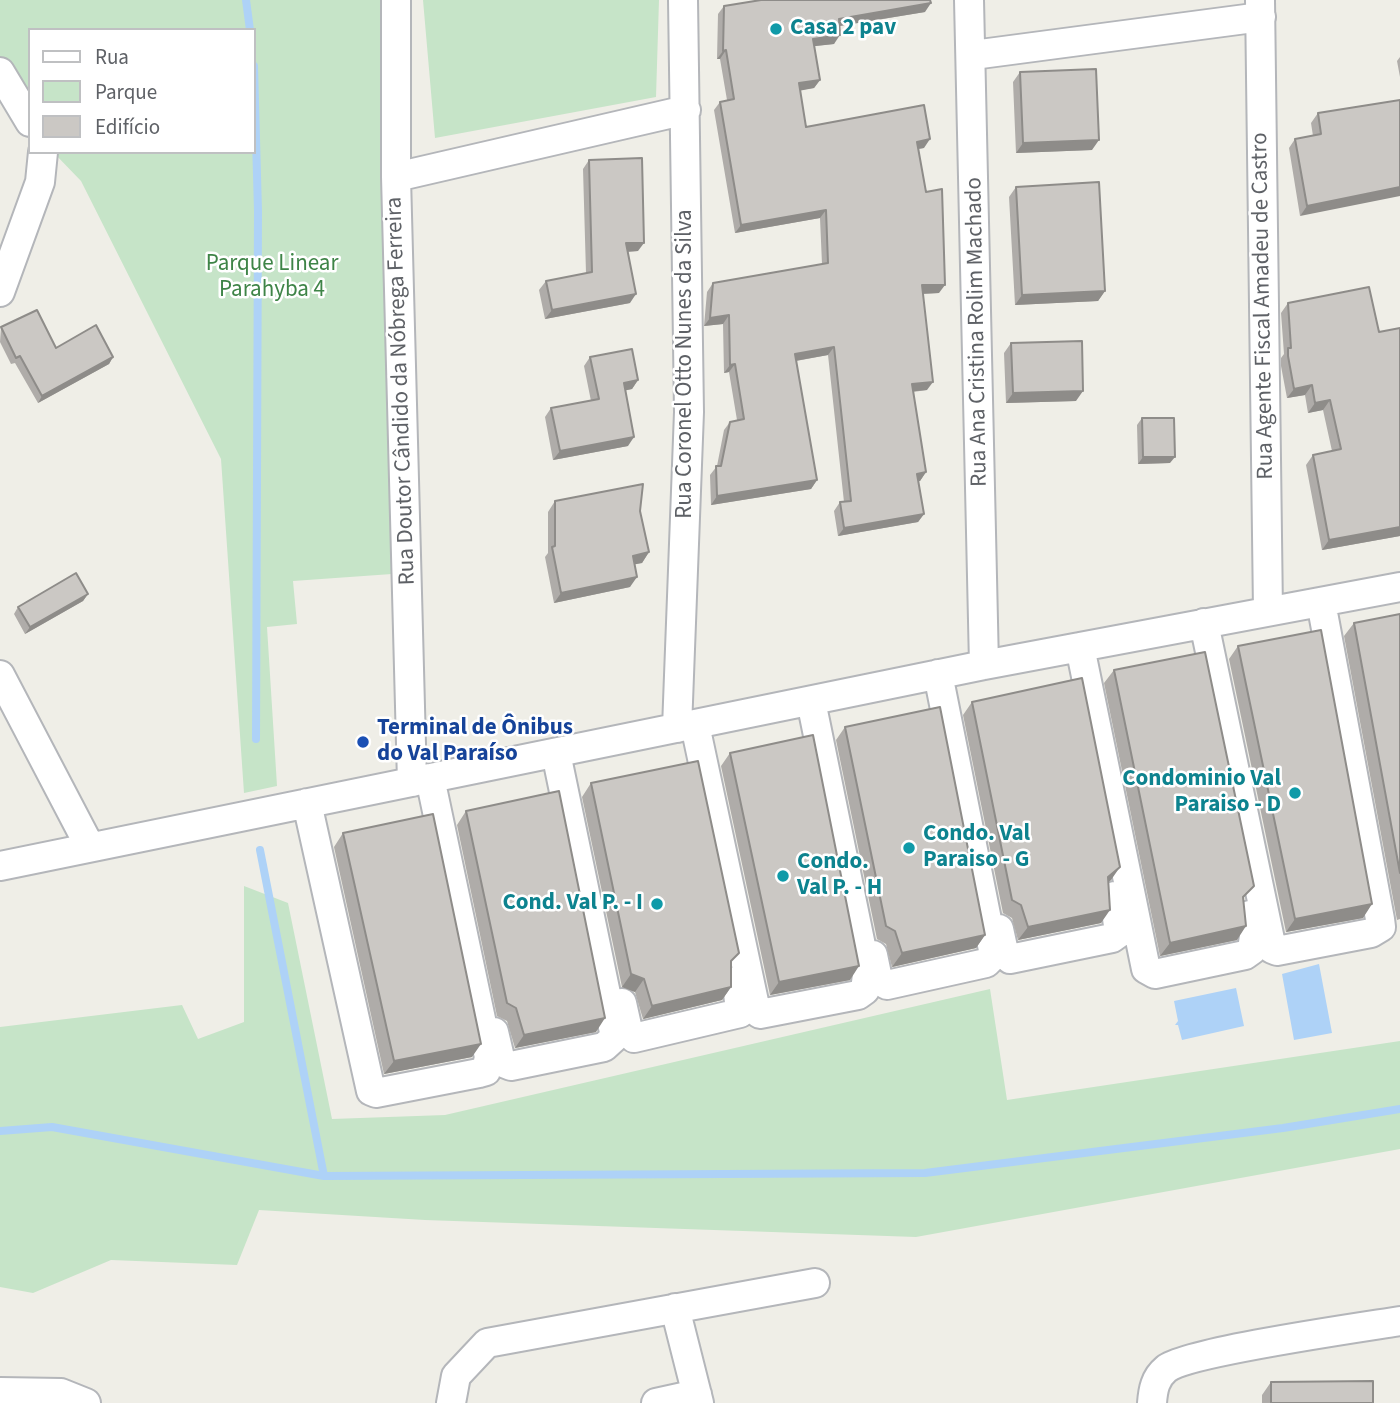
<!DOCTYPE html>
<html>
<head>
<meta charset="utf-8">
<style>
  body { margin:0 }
  #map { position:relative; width:1400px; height:1403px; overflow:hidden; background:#efeee7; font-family:"Source Sans 3",sans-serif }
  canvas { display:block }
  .legend { position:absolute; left:28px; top:28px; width:228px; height:126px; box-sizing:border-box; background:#fff; border:2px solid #bfc0c2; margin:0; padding:9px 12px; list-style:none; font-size:21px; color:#5e6166 }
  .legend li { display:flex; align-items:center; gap:14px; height:35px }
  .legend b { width:35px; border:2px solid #bfc0c2 }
</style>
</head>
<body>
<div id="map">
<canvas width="1400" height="1403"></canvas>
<ul class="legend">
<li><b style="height:9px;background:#fff"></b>Rua</li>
<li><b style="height:19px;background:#c6e4c8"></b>Parque</li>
<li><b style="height:19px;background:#cbc8c4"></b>Edifício</li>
</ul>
</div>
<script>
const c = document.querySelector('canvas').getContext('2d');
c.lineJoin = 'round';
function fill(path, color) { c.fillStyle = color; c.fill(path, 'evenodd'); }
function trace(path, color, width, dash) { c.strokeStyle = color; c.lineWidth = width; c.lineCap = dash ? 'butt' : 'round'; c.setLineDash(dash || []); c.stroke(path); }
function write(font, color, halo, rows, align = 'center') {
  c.font = font + ' "Source Sans 3",sans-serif'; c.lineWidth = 5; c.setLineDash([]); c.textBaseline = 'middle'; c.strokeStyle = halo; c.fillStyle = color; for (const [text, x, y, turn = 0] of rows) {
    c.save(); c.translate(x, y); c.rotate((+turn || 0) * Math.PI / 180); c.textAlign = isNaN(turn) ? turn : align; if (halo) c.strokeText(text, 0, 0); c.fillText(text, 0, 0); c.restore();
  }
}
fill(new Path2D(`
  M 0,0 L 394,0 L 406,573 L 293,581 L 297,624 L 267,627 L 277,786 L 244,793 L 221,459 L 81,181 L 53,152 L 254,152 L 254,30 L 30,30 L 30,120 L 0,66 Z
  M 423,0 L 659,0 L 656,97 L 435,138 Z
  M 244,886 L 288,903 L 332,1119 L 445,1115 L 990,989 L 1007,1100 L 1400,1041 L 1400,1149 L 916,1237 L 425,1220 L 259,1210 L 237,1265 L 111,1260 L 33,1293 L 0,1287 L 0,1027 L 182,1005 L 198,1039 L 244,1022 Z`), '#c6e4c8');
fill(new Path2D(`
  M 1319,964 L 1332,1033 L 1294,1040 L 1282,974 Z
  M 1236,988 L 1244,1026 L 1182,1040 L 1178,1025 L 1175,1025 L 1178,1021 L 1174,1001 Z`), '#aed2f7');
trace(new Path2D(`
  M 246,0 L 250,30
  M 254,66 L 258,211 L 256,739
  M 260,850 L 324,1176
  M 0,1131 L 52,1127 L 324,1176 L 925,1173 L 1283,1128 L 1400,1109`), '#aed2f7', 8);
const minor = new Path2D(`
  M 396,0 L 396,177 L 412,782
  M 969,0 L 984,665
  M 1260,0 L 1268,611
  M 973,55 L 1261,17
  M 0,72 L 30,122
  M 396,177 L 686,110
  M 0,292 L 40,182 L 43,152
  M 1204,623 L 1272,949 L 1277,951 L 1371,933 L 1381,927 L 1380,919 L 1321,602
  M 1080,647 L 1146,969 L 1155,974 L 1245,955 L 1252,950 L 1254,936 L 1250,915
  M 0,675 L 90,847
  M 695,725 L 756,1011 L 760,1014 L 858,995 L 865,990 L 867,975 L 811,701
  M 677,728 L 689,412 L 683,0
  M 307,803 L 371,1091 L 376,1093 L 479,1073 L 486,1071 L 489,1057 L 430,778
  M 0,866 L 984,665 L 1400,587
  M 999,929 L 1004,952 L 1010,959 L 1112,938 L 1119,933 L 1114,896
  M 873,955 L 878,979 L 887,985 L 986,963 L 994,955 L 938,674
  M 622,1003 L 628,1030 L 634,1038 L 740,1013 L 737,981
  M 494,1032 L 501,1062 L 511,1066 L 604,1047 L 615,1037 L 556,753
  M 675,1308 L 699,1403
  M 0,1392 L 61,1393 L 86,1403
  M 451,1403 L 456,1376 L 487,1343 L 815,1283
  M 656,1403 L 697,1394
  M 1152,1403 C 1153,1390 1155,1378 1166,1369 C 1186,1352 1363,1327 1400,1321`);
trace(minor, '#b4b6ba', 32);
trace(minor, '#fff', 28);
fill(new Path2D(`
  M 724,6 L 925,12 L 840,26 L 834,44 L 814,46 L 820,80 L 814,88 L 800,90 L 806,127 L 924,148 L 918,149 L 939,293 L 923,294 L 927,390 L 913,392 L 926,472 L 920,481 L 918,481 L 924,514 L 918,522 L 838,536 L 834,511 L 840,502 L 844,502 L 828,355 L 796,361 L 817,480 L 811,489 L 711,505 L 710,475 L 717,466 L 724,430 L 730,422 L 737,420 L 729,372 L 724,373 L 723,324 L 704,326 L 707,292 L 713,283 L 822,264 L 820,218 L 735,233 L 714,110 L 720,102 L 727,100 L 720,59 L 717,59 L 718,14 Z
  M 1400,57 L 1400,77 L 1397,61 Z
  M 1020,72 L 1092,150 L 1016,153 L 1013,82 Z
  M 1400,100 L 1300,216 L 1289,148 L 1295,139 L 1313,136 L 1311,123 L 1318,113 Z
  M 589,160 L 638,251 L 628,252 L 630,303 L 545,319 L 539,290 L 546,281 L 586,273 L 583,169 Z
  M 1016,187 L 1105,291 L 1098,301 L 1015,305 L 1009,197 Z
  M 1288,303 L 1379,332 L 1400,328 L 1400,536 L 1322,550 L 1306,465 L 1313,455 L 1332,451 L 1323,410 L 1308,413 L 1305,395 L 1287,398 L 1281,366 L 1281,358 L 1284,354 L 1281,313 Z
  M 1,327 L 56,348 L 113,357 L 109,364 L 38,403 L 15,363 L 11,364 L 0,342 Z
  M 1011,343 L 1076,401 L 1006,403 L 1004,353 Z
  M 590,357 L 638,380 L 632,389 L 626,390 L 628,446 L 553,460 L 545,417 L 551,408 L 591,401 L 584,366 Z
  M 1142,418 L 1170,463 L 1138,464 L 1137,425 Z
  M 555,501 L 640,511 L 649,552 L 642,563 L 634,564 L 630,587 L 554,603 L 545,557 L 548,553 L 548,512 Z
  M 88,594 L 83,601 L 25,634 L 14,614 L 18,607 Z
  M 1400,614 L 1400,919 L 1397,920 L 1344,636 L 1354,623 Z
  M 1238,646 L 1363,918 L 1286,932 L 1229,659 Z
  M 1114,670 L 1244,901 L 1237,940 L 1160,956 L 1104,683 Z
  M 972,702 L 1111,880 L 1108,882 L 1101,923 L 1018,940 L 1012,918 L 1003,913 L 963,715 Z
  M 845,727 L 985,935 L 976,948 L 892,967 L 886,944 L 877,939 L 836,740 Z
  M 730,753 L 850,980 L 770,995 L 721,766 Z
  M 591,783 L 731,964 L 731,987 L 722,1000 L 643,1019 L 635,992 L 622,987 L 582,797 Z
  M 466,811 L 596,1032 L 515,1048 L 507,1021 L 497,1016 L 457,825 Z
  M 343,833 L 472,1057 L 384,1074 L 334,847 Z
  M 1271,1382 L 1373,1403 L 1262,1403 L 1262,1395 Z`), '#afaca9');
fill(new Path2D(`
  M 931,3 L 925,12 L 833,27 L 839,19 Z
  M 840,35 L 834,44 L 807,47 L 813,39 Z
  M 726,50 L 720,59 L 717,59 L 723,51 Z
  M 820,80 L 814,88 L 793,92 L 799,83 Z
  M 930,139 L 924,148 L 911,150 L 917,142 Z
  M 1099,140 L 1092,150 L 1016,153 L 1023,143 Z
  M 1400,187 L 1400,196 L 1300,216 L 1307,206 Z
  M 826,210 L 820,218 L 735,233 L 741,225 Z
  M 626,243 L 644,243 L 638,251 L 620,252 Z
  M 922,285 L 945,285 L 939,293 L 917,294 Z
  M 1105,291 L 1098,301 L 1015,305 L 1022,295 Z
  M 636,294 L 630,303 L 545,319 L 552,310 Z
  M 729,315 L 723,324 L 704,326 L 710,318 Z
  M 834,347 L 828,355 L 789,362 L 795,354 Z
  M 113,357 L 109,364 L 38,403 L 42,396 Z
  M 735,364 L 729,372 L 724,373 L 730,365 Z
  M 638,380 L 632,389 L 618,392 L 624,383 Z
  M 933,382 L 927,390 L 906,392 L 912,384 Z
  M 1312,385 L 1305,395 L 1287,398 L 1294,389 Z
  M 1083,391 L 1076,401 L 1006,403 L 1013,393 Z
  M 1330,400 L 1323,410 L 1308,413 L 1315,403 Z
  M 634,437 L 628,446 L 553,460 L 560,451 Z
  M 1143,457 L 1175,457 L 1170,463 L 1138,464 Z
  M 926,472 L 920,481 L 911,482 L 917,474 Z
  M 817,480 L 811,489 L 711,505 L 717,496 Z
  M 924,514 L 918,522 L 838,536 L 844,528 Z
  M 1400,527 L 1400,536 L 1322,550 L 1329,540 Z
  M 649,552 L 642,563 L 626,566 L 633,556 Z
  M 637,577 L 630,587 L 554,603 L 561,593 Z
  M 88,594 L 83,601 L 25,634 L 30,627 Z
  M 1120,867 L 1111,880 L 1098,890 L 1108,877 Z
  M 1372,904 L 1363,918 L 1286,932 L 1295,919 Z
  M 1110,910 L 1101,923 L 1018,940 L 1028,927 Z
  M 1246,926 L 1237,940 L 1160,956 L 1170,943 Z
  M 985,935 L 976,948 L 892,967 L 902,953 Z
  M 859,966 L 850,980 L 770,995 L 779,982 Z
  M 631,974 L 644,979 L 635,992 L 622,987 Z
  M 731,987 L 722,1000 L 643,1019 L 652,1006 Z
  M 605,1018 L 596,1032 L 515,1048 L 524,1035 Z
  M 481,1044 L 472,1057 L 384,1074 L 394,1061 Z`), '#8e8c89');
const building = new Path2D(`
  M 761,0 L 930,0 L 931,3 L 839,19 L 840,35 L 813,39 L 820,80 L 799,83 L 806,127 L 924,105 L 930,139 L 917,142 L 926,192 L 942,189 L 945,285 L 922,285 L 933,382 L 912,384 L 926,472 L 917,474 L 924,514 L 844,528 L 840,502 L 851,501 L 834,347 L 795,354 L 817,480 L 717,496 L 716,466 L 721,466 L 730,422 L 744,419 L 735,364 L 730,365 L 729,315 L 710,318 L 713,283 L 828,263 L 826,210 L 741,225 L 720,102 L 734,99 L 726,50 L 723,51 L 724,6 Z
  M 1096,69 L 1099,140 L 1023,143 L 1020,72 Z
  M 1400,100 L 1400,187 L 1307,206 L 1295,139 L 1321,134 L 1318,113 Z
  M 642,158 L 644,243 L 626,243 L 636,294 L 552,310 L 546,281 L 592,272 L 589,160 Z
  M 1099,182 L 1105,291 L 1022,295 L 1016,187 Z
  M 1369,287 L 1379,332 L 1400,328 L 1400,527 L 1329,540 L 1313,455 L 1341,449 L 1330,400 L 1315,403 L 1312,385 L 1294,389 L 1288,356 L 1288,348 L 1291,348 L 1288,303 Z
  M 37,310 L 56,348 L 96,325 L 113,357 L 42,396 L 20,356 L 16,358 L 1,327 Z
  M 1082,341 L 1083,391 L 1013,393 L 1011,343 Z
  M 632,349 L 638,380 L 624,383 L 634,437 L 560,451 L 551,408 L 599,399 L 590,357 Z
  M 1142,418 L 1174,418 L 1175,457 L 1143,457 Z
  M 643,484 L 640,511 L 649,552 L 633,556 L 637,577 L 561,593 L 552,547 L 555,546 L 555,501 Z
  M 76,573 L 88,594 L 30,627 L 18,607 Z
  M 1400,614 L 1400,873 L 1354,623 Z
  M 1321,630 L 1372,904 L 1295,919 L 1238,646 Z
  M 1205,652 L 1254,886 L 1243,897 L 1246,926 L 1170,943 L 1114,670 Z
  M 1082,678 L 1120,867 L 1108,877 L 1110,910 L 1028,927 L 1021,905 L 1012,900 L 972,702 Z
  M 940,707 L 985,935 L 902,953 L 895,931 L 886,926 L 845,727 Z
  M 813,735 L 859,966 L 779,982 L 730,753 Z
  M 698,761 L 739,953 L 731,961 L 731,987 L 652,1006 L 644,979 L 631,974 L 591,783 Z
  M 559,791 L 605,1018 L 524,1035 L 516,1008 L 507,1003 L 466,811 Z
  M 433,814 L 481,1044 L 394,1061 L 343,833 Z
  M 1373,1381 L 1373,1403 L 1271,1403 L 1271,1382 Z`);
fill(building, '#cbc8c4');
trace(building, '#8e8c89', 2);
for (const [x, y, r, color] of [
  [776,29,7,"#0f9aa8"],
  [363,742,7,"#1a4fb4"],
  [1295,793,7,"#0f9aa8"],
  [909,848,7,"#0f9aa8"],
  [783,876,7,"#0f9aa8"],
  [657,904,7,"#0f9aa8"]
]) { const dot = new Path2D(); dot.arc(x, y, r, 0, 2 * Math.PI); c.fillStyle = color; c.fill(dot); trace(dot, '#fff', 2.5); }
write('bold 23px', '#0d838f', '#fff', [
  ["Casa 2 pav",790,29],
  ["Condominio Val",1281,780,"right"],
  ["Paraiso - D",1281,806,"right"],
  ["Condo. Val",923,835],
  ["Paraiso - G",923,861],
  ["Condo.",797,863],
  ["Val P. - H",797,889],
  ["Cond. Val P. - I",643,904,"right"]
], 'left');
write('23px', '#3e8447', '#fff', [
  ["Parque Linear",272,265],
  ["Parahyba 4",272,291]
]);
write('23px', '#5e6166', '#fff', [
  ["Rua Agente Fiscal Amadeu de Castro",1264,306,-91],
  ["Rua Ana Cristina Rolim Machado",978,332,-91],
  ["Rua Coronel Otto Nunes da Silva",686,364,-90],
  ["Rua Doutor Cândido da Nóbrega Ferreira",402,391,-92]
]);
write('bold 23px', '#164399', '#fff', [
  ["Terminal de Ônibus",377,729],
  ["do Val Paraíso",377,755]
], 'left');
</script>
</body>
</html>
